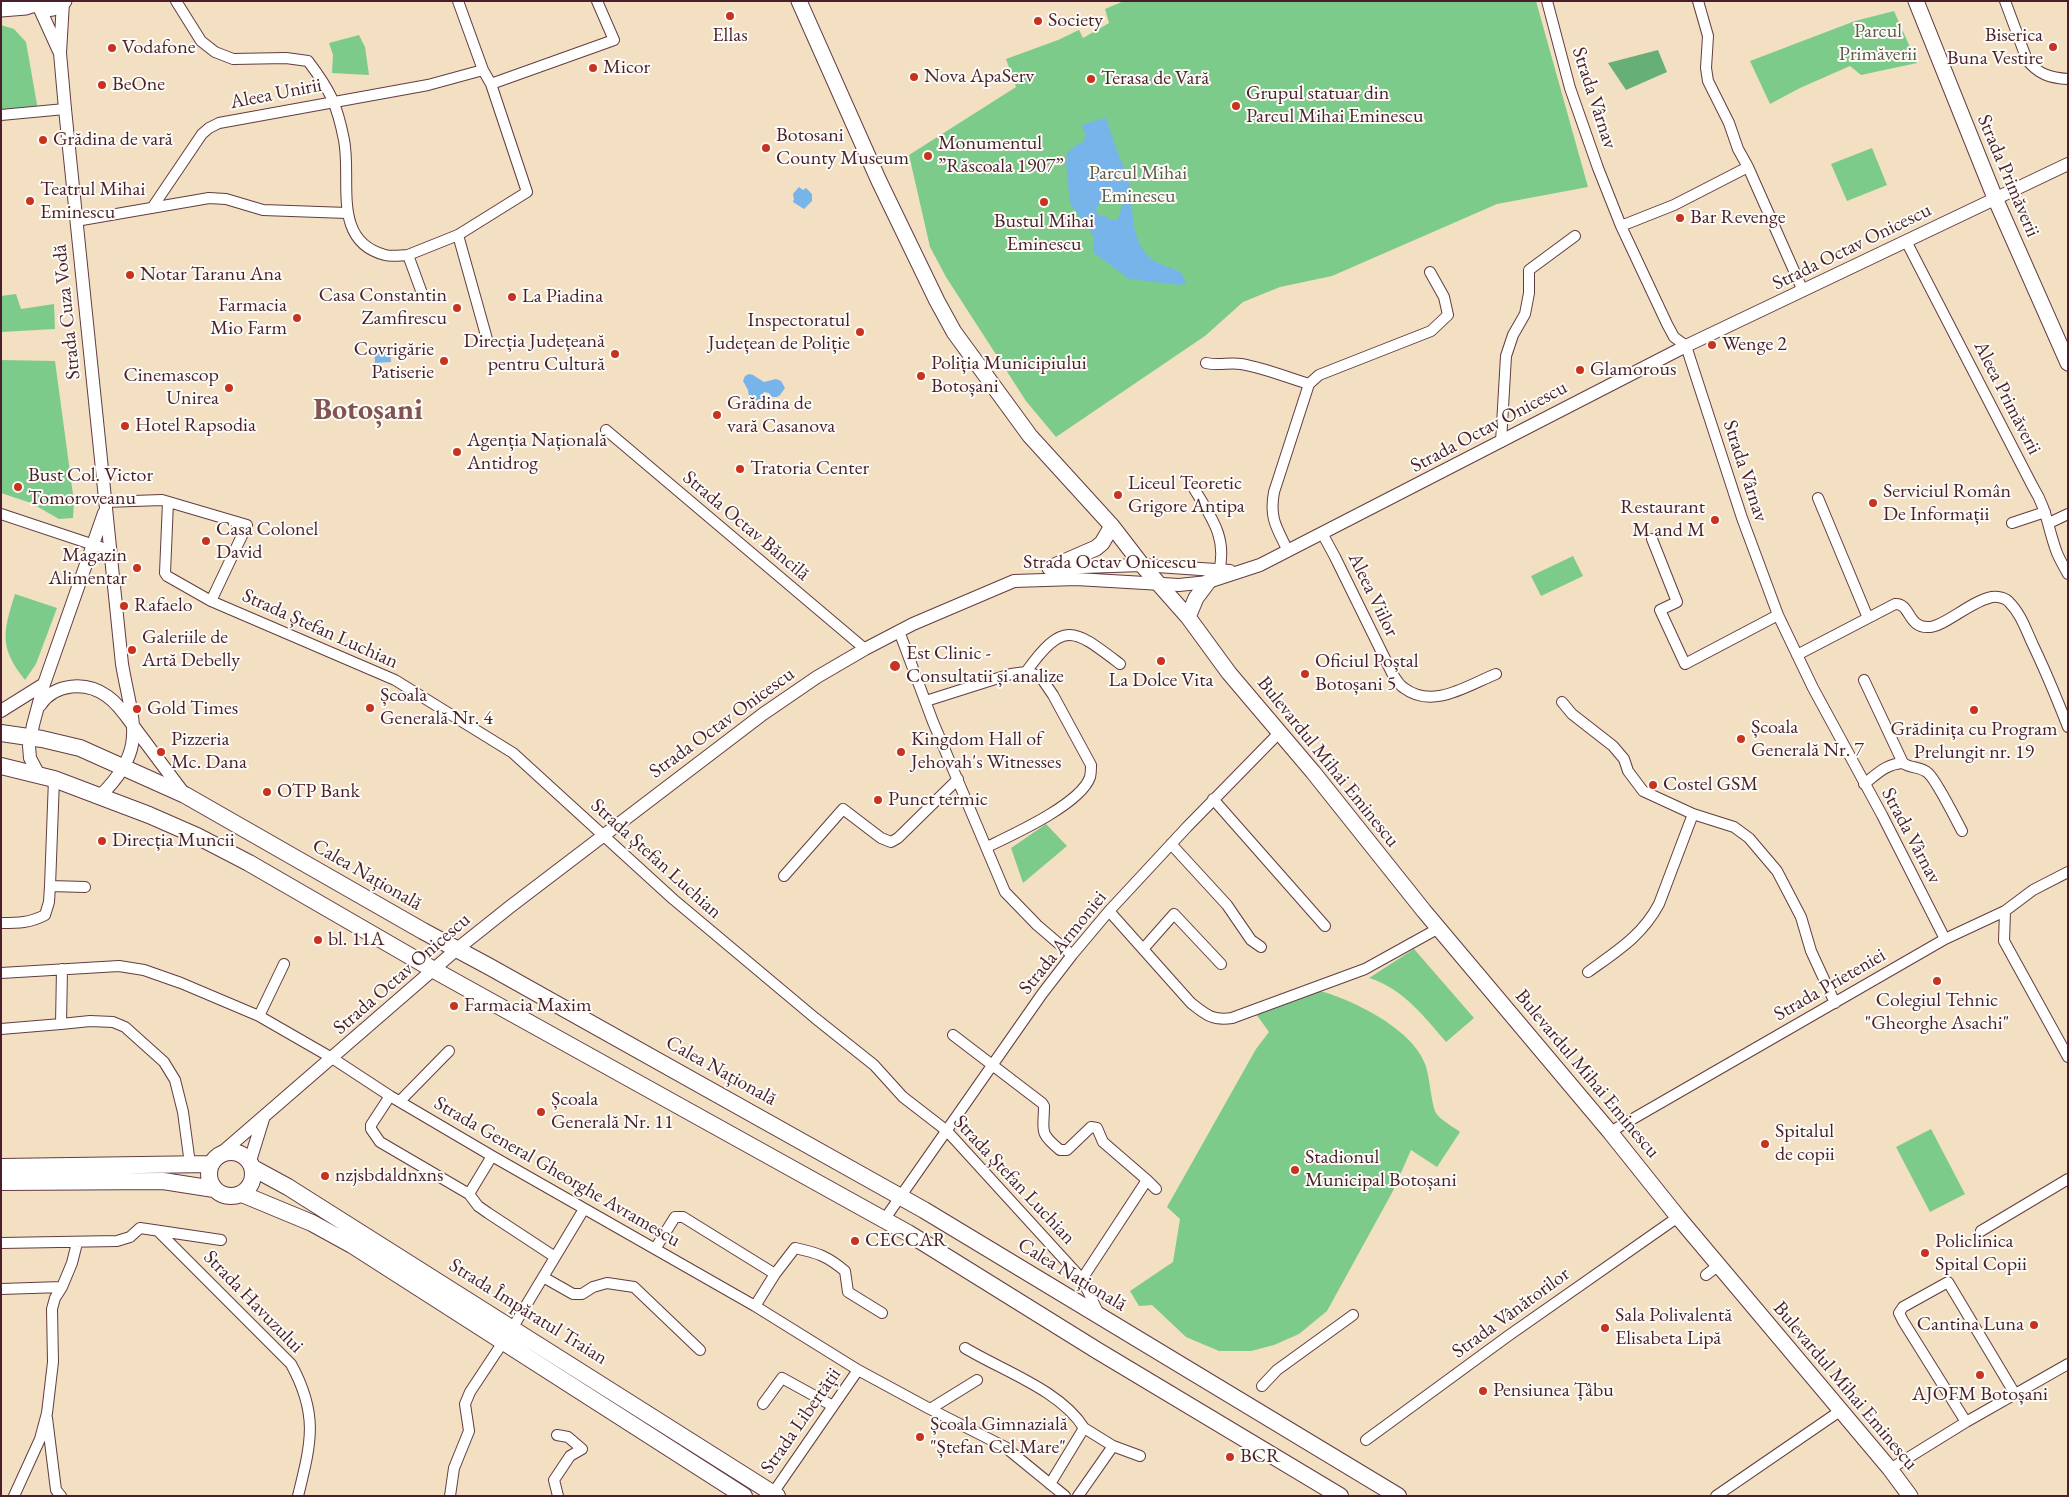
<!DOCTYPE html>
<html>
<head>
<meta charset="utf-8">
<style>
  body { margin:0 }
  #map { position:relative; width:2069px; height:1497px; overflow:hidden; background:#f3dfc2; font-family:"EB Garamond",serif }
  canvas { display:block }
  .frame { position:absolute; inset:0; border:2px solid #4a1f2b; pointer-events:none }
</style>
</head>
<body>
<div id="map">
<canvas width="2069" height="1497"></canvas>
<div class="frame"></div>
</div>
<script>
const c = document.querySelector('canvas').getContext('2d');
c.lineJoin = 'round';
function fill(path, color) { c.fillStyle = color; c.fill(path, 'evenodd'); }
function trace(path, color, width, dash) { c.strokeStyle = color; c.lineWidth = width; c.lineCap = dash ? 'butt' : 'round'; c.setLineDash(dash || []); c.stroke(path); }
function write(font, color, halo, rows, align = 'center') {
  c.font = font + ' "EB Garamond",serif'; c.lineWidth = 4; c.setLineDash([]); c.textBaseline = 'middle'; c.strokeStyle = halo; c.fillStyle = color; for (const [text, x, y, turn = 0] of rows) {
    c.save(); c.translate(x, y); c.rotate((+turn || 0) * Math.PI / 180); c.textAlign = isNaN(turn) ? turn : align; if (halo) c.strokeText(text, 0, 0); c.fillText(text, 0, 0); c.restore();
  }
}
fill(new Path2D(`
  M 1124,1 L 1536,1 L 1588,187 L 1497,204 L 1332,276 L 1280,287 L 1243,302 L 1205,336 L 1056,437 L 1026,401 L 946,277 L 930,247 L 909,155 L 1016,87 L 1006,59 L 1058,40 L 1079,30 L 1083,38 L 1109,23 L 1105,9 Z
  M 1894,11 L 1917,63 L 1861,75 L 1850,66 L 1800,88 L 1770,104 L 1750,61 L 1855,21 Z
  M 1,25 L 14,29 L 26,42 L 38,110 L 1,115 Z
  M 359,35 L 365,47 L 369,75 L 332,73 L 333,55 L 329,43 Z
  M 1872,148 L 1887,185 L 1847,201 L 1831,164 Z
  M 16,294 L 21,309 L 54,304 L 55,329 L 1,332 L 1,296 Z
  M 1,360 L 55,361 L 74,502 L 73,518 L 59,519 L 31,503 L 1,493 Z
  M 1573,556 L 1583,576 L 1541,596 L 1531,576 Z
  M 15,594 L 57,608 L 36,664 L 25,680 C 0,649 2,634 15,594 Z
  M 1046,824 L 1067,846 L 1023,883 L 1011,848 Z
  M 1414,949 L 1474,1018 L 1446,1042 C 1424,1016 1402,988 1369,978 Z
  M 1317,990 C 1351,999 1412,1028 1425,1064 C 1430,1077 1431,1103 1436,1113 C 1440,1120 1454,1127 1460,1132 L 1437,1167 L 1411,1150 L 1393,1191 L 1327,1311 L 1299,1334 L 1274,1345 L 1251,1351 L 1219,1351 L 1186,1337 L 1152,1305 L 1139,1306 L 1130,1291 L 1173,1262 L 1180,1219 L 1167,1207 L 1256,1049 L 1269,1032 L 1251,1007 Z
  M 1931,1129 L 1965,1194 L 1930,1212 L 1896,1147 Z`), '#7dcb8b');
fill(new Path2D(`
  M 1658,50 L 1667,72 L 1626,90 L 1608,63 Z`), '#66af77');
fill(new Path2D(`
  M 1106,118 L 1120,159 L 1127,172 L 1132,197 L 1123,202 L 1121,196 C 1108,194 1102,197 1096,209 L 1099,216 L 1105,216 L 1109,220 L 1118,220 L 1123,203 L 1132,199 C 1132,219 1134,241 1149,257 C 1157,264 1171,268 1181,272 L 1186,283 L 1180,285 L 1129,279 L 1093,252 L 1094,237 L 1070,203 L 1066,163 L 1067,153 L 1080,142 L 1082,146 L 1086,133 L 1081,126 C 1087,123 1099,119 1106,118 Z
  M 799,187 L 803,190 L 806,188 L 812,194 L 812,201 L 804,209 L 793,202 L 794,199 L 793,194 Z
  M 390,345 L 391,362 L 375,363 L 374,346 Z
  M 749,374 L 753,375 L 764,382 L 776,379 L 781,381 L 785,388 L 780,395 L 777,397 L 772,397 L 769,393 L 764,392 L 760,400 L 752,401 L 749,397 L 748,390 L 743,381 L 745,376 Z`), '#76b4e9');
const minor = new Path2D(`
  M 176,1 L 201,41 L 215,52 L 233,59 L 286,58 L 308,61 C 330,90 337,104 344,140 C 352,180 331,241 385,255 C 392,257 401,255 408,255 L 423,296
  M 1547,1 L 1570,88 L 1598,168 L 1621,226 L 1667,324 L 1674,337 L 1686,346 L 1742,518 L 1778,615 L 1813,688 L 1882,815 L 1945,939
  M 1698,1 L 1708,36 L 1706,68 L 1708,81 L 1729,123 L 1738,149 L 1748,167 L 1803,291
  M 2005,1 L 2027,60 C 2038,74 2050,78 2068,79
  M 491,84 L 614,40 L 597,1
  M 1,115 L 65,109
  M 152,208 L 202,134 L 209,128 L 219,123 L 428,85 L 483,70
  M 76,221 L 209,198 L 226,199 L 263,210 L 347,213
  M 1621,226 L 1674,205 L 1748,167
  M 458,235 L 487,339
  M 1906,241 L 2033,487 C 2047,509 2048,529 2057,553 C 2060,560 2064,567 2068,574
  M 408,255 L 458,235 L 527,192 L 491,84 L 483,70 L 458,1
  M 1206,363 C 1220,366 1229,362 1241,364 C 1264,368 1286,377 1309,384
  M 606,430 L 865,649
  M 1501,442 L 1506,356 L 1513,335 L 1525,314 L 1529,293 L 1529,270 L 1575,236
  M 1192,485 C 1209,515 1228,535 1219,572
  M 1818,498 L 1868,618
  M 105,502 L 162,500 L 247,525 L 211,601
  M 168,502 L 165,573 L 167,576 L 211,601 L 395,680 L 513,753 L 673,899 L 815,1018 L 874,1065 L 903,1097 L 947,1131 L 1082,1279 L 1099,1314
  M 1,514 L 103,548 L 111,554
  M 2012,523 L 2045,512
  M 2049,523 L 2068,514
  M 1322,533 L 1335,557 L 1392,673 C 1395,678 1399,685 1404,688 C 1433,710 1468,685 1496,674
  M 1652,539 L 1677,602 L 1660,610 L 1685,664 L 1778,615
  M 1288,551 C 1277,528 1269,519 1274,492 L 1309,384 L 1319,375 L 1431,331 L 1448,315 L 1444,297 L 1430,272
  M 899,631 L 933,722 L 1005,892 L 1037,925 L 1072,955
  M 1797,655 L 1895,604 C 1911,603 1907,629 1930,627 C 1945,626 1971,601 1992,597 C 1997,596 2006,598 2009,602 C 2021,614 2026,630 2033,645 C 2046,672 2057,699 2068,727
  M 1026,672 C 1064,619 1074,629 1120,664
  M 1864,680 L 1903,763
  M 926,701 L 1011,674 L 1026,672 L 1040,676 L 1053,695 L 1091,765 C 1091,769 1091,773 1090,777 C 1081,804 1012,835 987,847
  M 1562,702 L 1572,714 L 1613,746 L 1624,759 L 1628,771 L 1643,791 L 1693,814 L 1734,827 L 1749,838 L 1777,871 L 1801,917 L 1811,951 L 1835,1003
  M 1864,784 C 1877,774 1886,764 1903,763 C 1911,769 1920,766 1928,773 C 1937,781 1955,818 1962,831
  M 1213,799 L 1325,926
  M 1171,844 L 1227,905 L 1251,940 L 1261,947
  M 784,876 L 843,809 L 881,838 L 891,842 L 898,838 L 958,779
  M 50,886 L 85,887
  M 1109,911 L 1191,1003 C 1206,1015 1213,1021 1232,1018 L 1365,969 L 1439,928
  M 2005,911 L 2004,941 L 2068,1057
  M 1,923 C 18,923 30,923 45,915 L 49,902 L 50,886 L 54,779
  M 1144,948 L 1174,914 L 1221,964
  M 62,969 L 61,1024 L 90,1021 L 113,1022 L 125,1027 L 164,1062 L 175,1080 L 183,1112 L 190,1164
  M 1588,972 C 1617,951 1642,936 1659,904 L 1693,814
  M 1,973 L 119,966 L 144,970 L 181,983 L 259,1016 L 332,1058 L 390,1096 L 492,1156 L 755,1306 L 858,1370 L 930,1409 L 1005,1447 L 1065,1496
  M 259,1016 L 284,964
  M 1,1029 L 61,1024
  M 953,1035 L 1042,1103 L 1044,1106 C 1044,1131 1038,1132 1060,1150 L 1067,1150 L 1091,1127 L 1097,1128 L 1103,1142 L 1147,1180
  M 390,1096 L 371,1125 L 371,1129 L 380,1142 L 469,1194 L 478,1206 L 488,1213 L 555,1257
  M 400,1101 L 449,1051
  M 1610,1132 L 1945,939 L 2005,911 L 2033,890 L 2068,872
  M 469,1194 L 492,1156
  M 884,1220 L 1042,994 L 1072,955 L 1109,911 L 1187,827 L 1279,733
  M 158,1231 L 291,1364 C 319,1415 311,1443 298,1496
  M 1981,1231 L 2068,1179
  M 1,1243 L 117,1241 L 130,1237 L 140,1228 L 221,1240
  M 655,1249 L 675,1217 L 683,1217 L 775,1274 L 755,1306
  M 775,1274 L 795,1248 C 818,1253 827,1256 845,1271 L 848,1292 L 882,1313
  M 1706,1275 L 1719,1265
  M 543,1277 L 573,1294 L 582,1294 L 593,1287 L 607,1283 L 634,1287 L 700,1350
  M 1082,1279 L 1147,1180 L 1156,1189
  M 1,1289 L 62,1287
  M 965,1348 C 1003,1371 1060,1390 1084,1428 L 1050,1484
  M 1262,1386 L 1277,1370 L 1353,1315
  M 763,1404 L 782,1378 L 833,1406
  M 930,1409 L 977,1380
  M 47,1418 L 56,1490 L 61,1496
  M 1966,1422 L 1903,1321 L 1899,1313 L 1903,1307 L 1948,1282 L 2015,1394
  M 1084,1428 L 1113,1446 L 1140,1456
  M 557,1435 L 568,1437 L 582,1449 L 570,1456 L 554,1480 L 558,1496
  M 1366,1440 L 1508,1336 L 1678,1217
  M 1890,1469 L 1966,1422 L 2068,1364
  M 773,1493 L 858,1370
  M 14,1496 L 40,1439 L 47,1413 L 53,1362 L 52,1309 L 55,1298 L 62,1287 L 72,1263 L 77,1243
  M 450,1496 L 454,1468 L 469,1431 L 465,1404 L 470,1392 L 513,1327 L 584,1209
  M 1078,1496 L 1113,1446
  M 1716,1496 L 1840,1411`);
const tertiary = new Path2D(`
  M 63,2 L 60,53 L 65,109 L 122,664 C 132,723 149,748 100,796
  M 39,7 L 59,51
  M 1053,568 L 1142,565 L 1230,571
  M 40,705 C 55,683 86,681 107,696 C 120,705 128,719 137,731 C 153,752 169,774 185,795
  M 1,711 L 44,684
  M 39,775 L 30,758 L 29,746 L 33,725 L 44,684 L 104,513
  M 218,1156 L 457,949 L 511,906 L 763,714 L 817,677 L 865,649 L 913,624 L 1014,581 L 1076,579 L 1179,585 L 1208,582 L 1260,565 L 1686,346 L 2068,164
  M 250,1161 L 263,1119`);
const secondary = new Path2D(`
  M 33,1 C 42,12 54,11 64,1
  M 799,1 L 879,181 L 937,301 L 954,332 L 1030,436 L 1112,526 L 1142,565 L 1188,617 L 1229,673 L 1313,772 L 1424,911 L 1610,1132 L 1678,1217 L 1890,1469 L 1910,1496
  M 1916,1 L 1995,198 L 2068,363
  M 1,9 L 26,7 L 35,4
  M 1050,568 L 1096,548 L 1102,543 L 1112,526
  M 1188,617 L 1196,598 L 1208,582`);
const primary = new Path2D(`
  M 1,733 L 42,739 L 80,748 L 185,795 L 423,931 L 490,967 L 924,1210 L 1398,1496
  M 1,766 L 54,779 L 149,815 L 197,836 L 249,863 L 434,970 L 908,1233 L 1098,1351 L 1340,1496
  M209 1174a22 22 0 1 1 44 0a22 22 0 1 1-44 0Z
  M 1,1167 L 211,1164
  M 253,1168 L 288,1187 L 777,1496
  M 1,1182 L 163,1181 L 214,1189
  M 242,1194 L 312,1223 L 352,1245 L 744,1496`);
trace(minor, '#633c42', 12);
trace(tertiary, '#633c42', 14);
trace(secondary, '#633c42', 17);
trace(primary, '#633c42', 18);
trace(minor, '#fff', 10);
trace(tertiary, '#fff', 12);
trace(secondary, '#fff', 15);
trace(primary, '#fff', 16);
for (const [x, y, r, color] of [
  [730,16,5,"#c8321e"],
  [1038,21,5,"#c8321e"],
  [2053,47,5,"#c8321e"],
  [112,48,5,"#c8321e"],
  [593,68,5,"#c8321e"],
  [914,77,5,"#c8321e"],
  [1091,79,5,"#c8321e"],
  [102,85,5,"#c8321e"],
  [1236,106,5,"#c8321e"],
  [43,140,5,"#c8321e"],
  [766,148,5,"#c8321e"],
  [928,156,5,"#c8321e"],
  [30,201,5,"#c8321e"],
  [1044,202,5,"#c8321e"],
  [1680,218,5,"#c8321e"],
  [130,275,5,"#c8321e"],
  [512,297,5,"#c8321e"],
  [457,308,5,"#c8321e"],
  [297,318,5,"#c8321e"],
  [860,332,5,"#c8321e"],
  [1712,345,5,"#c8321e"],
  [615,354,5,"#c8321e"],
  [444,361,5,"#c8321e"],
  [1580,370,5,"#c8321e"],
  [921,376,5,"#c8321e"],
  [229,388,5,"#c8321e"],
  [717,415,5,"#c8321e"],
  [125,426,5,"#c8321e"],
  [457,452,5,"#c8321e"],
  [740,469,5,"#c8321e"],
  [18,487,5,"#c8321e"],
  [1118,495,5,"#c8321e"],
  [1873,503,5,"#c8321e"],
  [1715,520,5,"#c8321e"],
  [206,541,5,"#c8321e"],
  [137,568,5,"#c8321e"],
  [124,606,5,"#c8321e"],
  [132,650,5,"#c8321e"],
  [1161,661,5,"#c8321e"],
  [895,666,6,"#c8321e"],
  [1305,674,5,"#c8321e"],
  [370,708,5,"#c8321e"],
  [137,709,5,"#c8321e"],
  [1974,710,5,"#c8321e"],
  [1741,739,5,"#c8321e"],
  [161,752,5,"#c8321e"],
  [901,752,5,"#c8321e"],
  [1653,785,5,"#c8321e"],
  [267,792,5,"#c8321e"],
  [878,800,5,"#c8321e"],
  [102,841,5,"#c8321e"],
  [318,940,5,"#c8321e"],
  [1937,981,5,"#c8321e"],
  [454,1006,5,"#c8321e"],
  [541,1112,5,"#c8321e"],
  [1765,1144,5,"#c8321e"],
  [1295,1170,5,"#c8321e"],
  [325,1176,5,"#c8321e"],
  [855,1241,5,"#c8321e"],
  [1925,1253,5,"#c8321e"],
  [2034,1325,5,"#c8321e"],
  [1605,1328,5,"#c8321e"],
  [1980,1375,5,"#c8321e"],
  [1483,1391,5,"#c8321e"],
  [920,1437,5,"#c8321e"],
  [1230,1457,5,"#c8321e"]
]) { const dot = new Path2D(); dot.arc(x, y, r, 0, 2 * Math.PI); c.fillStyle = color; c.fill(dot); trace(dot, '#fdfcf7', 2); }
write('20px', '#4a1f2b', '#fdfcf7', [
  ["Society",1048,21],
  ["Ellas",730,36,"center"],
  ["Biserica",2043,36,"right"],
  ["Buna Vestire",2043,59,"right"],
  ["Vodafone",122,48],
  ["Micor",603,68],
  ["Nova ApaServ",924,77],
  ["Terasa de Vară",1101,79],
  ["BeOne",112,85],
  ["Grupul statuar din",1246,94],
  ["Parcul Mihai Eminescu",1246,117],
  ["Botosani",776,136],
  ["County Museum",776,159],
  ["Grădina de vară",53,140],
  ["Monumentul",938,144],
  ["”Răscoala 1907”",938,167],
  ["Teatrul Mihai",40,190],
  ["Eminescu",40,213],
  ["Bar Revenge",1690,218],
  ["Bustul Mihai",1044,222,"center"],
  ["Eminescu",1044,245,"center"],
  ["Notar Taranu Ana",140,275],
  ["Casa Constantin",447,296,"right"],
  ["Zamfirescu",447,319,"right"],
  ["La Piadina",522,297],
  ["Farmacia",287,306,"right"],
  ["Mio Farm",287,329,"right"],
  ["Inspectoratul",850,321,"right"],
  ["Județean de Poliție",850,344,"right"],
  ["Direcția Județeană",605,342,"right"],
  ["pentru Cultură",605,365,"right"],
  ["Wenge 2",1722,345],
  ["Covrigărie",434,350,"right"],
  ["Patiserie",434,373,"right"],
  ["Poliția Municipiului",931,364],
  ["Botoșani",931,387],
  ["Glamorous",1590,370],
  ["Cinemascop",219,376,"right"],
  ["Unirea",219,399,"right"],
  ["Grădina de",727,404],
  ["vară Casanova",727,427],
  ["Hotel Rapsodia",135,426],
  ["Agenția Națională",467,441],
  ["Antidrog",467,464],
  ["Tratoria Center",750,469],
  ["Bust Col. Victor",28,476],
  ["Tomoroveanu",28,499],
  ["Liceul Teoretic",1128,484],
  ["Grigore Antipa",1128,507],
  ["Serviciul Român",1883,492],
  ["De Informații",1883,515],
  ["Restaurant",1705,508,"right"],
  ["M and M",1705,531,"right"],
  ["Casa Colonel",216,530],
  ["David",216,553],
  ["Magazin",127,556,"right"],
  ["Alimentar",127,579,"right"],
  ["Rafaelo",134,606],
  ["Galeriile de",142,638],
  ["Artă Debelly",142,661],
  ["Est Clinic -",906,654],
  ["Consultatii și analize",906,677],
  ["Oficiul Poștal",1315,662],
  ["Botoșani 5",1315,685],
  ["La Dolce Vita",1161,681,"center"],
  ["Școala",380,696],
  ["Generală Nr. 4",380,719],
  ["Gold Times",147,709],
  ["Școala",1751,728],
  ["Generală Nr. 7",1751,751],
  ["Grădinița cu Program",1974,730,"center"],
  ["Prelungit nr. 19",1974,753,"center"],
  ["Pizzeria",171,740],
  ["Mc. Dana",171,763],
  ["Kingdom Hall of",911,740],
  ["Jehovah's Witnesses",911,763],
  ["Costel GSM",1663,785],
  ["OTP Bank",277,792],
  ["Punct termic",888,800],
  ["Direcția Muncii",112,841],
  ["bl. 11A",328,940],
  ["Colegiul Tehnic",1937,1001,"center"],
  ["\"Gheorghe Asachi\"",1937,1024,"center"],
  ["Farmacia Maxim",464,1006],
  ["Școala",551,1100],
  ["Generală Nr. 11",551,1123],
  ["Spitalul",1775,1132],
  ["de copii",1775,1155],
  ["Stadionul",1305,1158],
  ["Municipal Botoșani",1305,1181],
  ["nzjsbdaldnxns",335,1176],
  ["CECCAR",865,1241],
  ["Policlinica",1935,1242],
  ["Spital Copii",1935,1265],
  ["Sala Polivalentă",1615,1316],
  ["Elisabeta Lipă",1615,1339],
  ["Cantina Luna",2024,1325,"right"],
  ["Pensiunea Țâbu",1493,1391],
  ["AJOFM Botoșani",1980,1395,"center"],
  ["Școala Gimnazială",930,1425],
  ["\"Ștefan Cel Mare\"",930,1448],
  ["BCR",1240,1457]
], 'left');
write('20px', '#5c5b4d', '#fdfcf7', [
  ["Parcul",1878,32],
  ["Primăverii",1878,55],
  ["Parcul Mihai",1138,174],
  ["Eminescu",1138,197]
]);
write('20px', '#4a1f2b', '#fdfcf7', [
  ["Aleea Unirii",276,94,-11],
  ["Strada Vârnav",1594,98,72],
  ["Strada Primăverii",2008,176,67],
  ["Strada Octav Onicescu",1852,247,-26],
  ["Strada Cuza Vodă",67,312,-96],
  ["Aleea Primăverii",2007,398,63],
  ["Strada Octav Onicescu",1489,427,-28],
  ["Strada Vârnav",1745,471,72],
  ["Strada Octav Băncilă",746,526,40],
  ["Strada Octav Onicescu",1110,563],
  ["Aleea Viilor",1373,595,64],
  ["Strada Ștefan Luchian",320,629,24],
  ["Strada Octav Onicescu",722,723,-36],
  ["Bulevardul Mihai Eminescu",1328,762,51],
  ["Strada Vârnav",1911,836,62],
  ["Strada Ștefan Luchian",656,859,42],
  ["Calea Națională",367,875,30],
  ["Strada Armoniei",1063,943,-51],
  ["Strada Octav Onicescu",402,974,-41],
  ["Strada Prieteniei",1830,985,-30],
  ["Calea Națională",721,1071,29],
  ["Bulevardul Mihai Eminescu",1587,1074,50],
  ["Strada General Gheorghe Avramescu",557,1172,30],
  ["Strada Ștefan Luchian",1014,1180,47],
  ["Calea Națională",1072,1275,31],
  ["Strada Havuzului",253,1302,46],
  ["Strada Împăratul Traian",528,1312,32],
  ["Strada Vânătorilor",1511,1313,-36],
  ["Bulevardul Mihai Eminescu",1845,1386,50],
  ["Strada Libertății",801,1421,-55]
]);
write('bold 30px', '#825451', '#fdfcf7', [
  ["Botoșani",368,411]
]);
</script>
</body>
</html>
